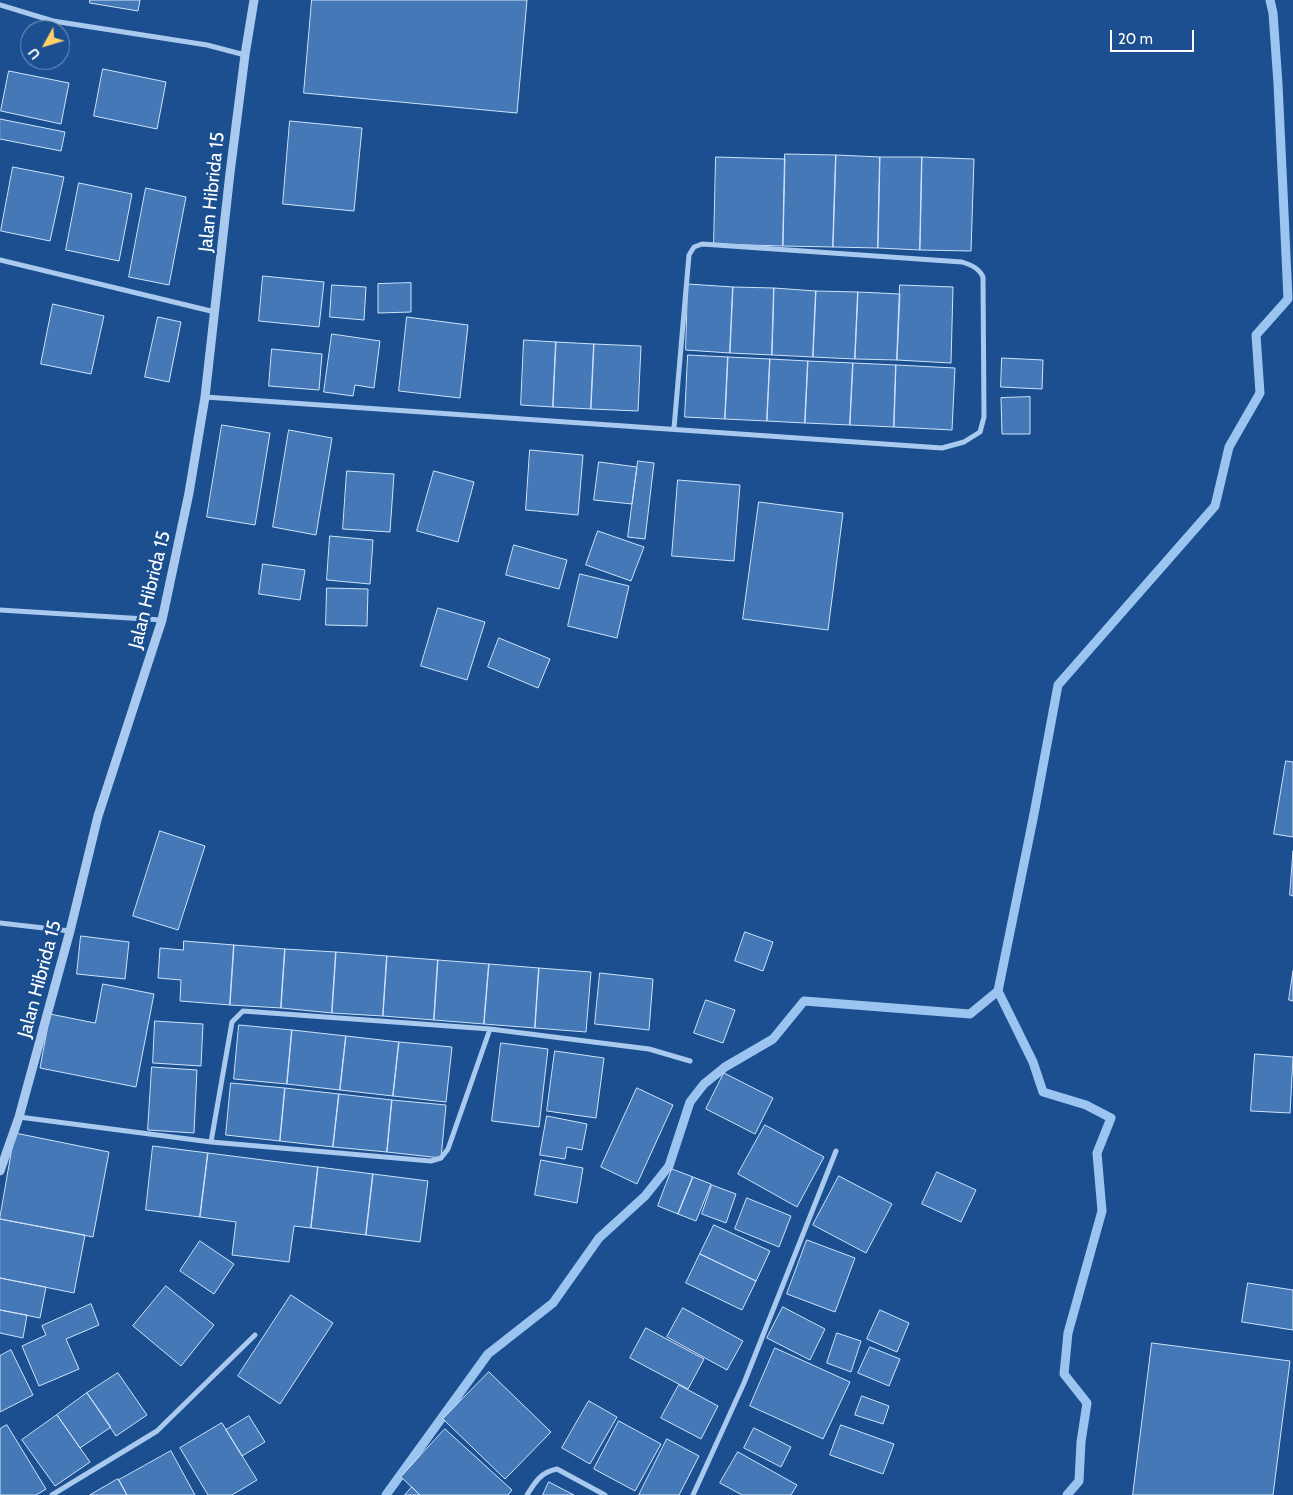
<!DOCTYPE html>
<html>
<head>
<meta charset="utf-8">
<style>
  body { margin:0 }
  #map { position:relative; width:1293px; height:1495px; overflow:hidden; background:#1b4f8f; font-family:Cabin,sans-serif }
  canvas { display:block }
  .north { position:absolute; left:20px; top:20px; width:50px; height:50px; box-sizing:border-box; background:#1b4f8f; border:1px solid #7695bc; border-radius:50%; rotate:231deg; font-size:14px; font-weight:700; line-height:20px; text-align:center; color:#fff }
  .north::after { content:''; display:block; margin:auto; width:18px; height:22px; background:#ffd166; clip-path:polygon(50% 0,100% 100%,50% 72%,0 100%) }
  .scale { position:absolute; left:1110px; top:30px; width:84px; height:22px; box-sizing:border-box; border:2px solid #fff; border-top:0; padding-left:6px; font-size:15px; line-height:18px; white-space:nowrap; color:#fff; -webkit-text-stroke:4px #1b4f8f; paint-order:stroke }
</style>
</head>
<body>
<div id="map">
<canvas width="1293" height="1495"></canvas>
<div class="north">U</div>
<div class="scale">20 m</div>
</div>
<script>
const c = document.querySelector('canvas').getContext('2d');
c.lineJoin = 'round';
function trace(path, color, width, dash) { c.strokeStyle = color; c.lineWidth = width; c.lineCap = dash ? 'butt' : 'round'; c.setLineDash(dash || []); c.stroke(path); }
function fill(path, color) { c.fillStyle = color; c.fill(path, 'evenodd'); }
function write(font, color, halo, rows, align = 'center') {
  c.font = font + ' Cabin,sans-serif'; c.lineWidth = 5; c.setLineDash([]); c.textBaseline = 'middle'; c.strokeStyle = halo; c.fillStyle = color; for (const [text, x, y, turn = 0] of rows) {
    c.save(); c.translate(x, y); c.rotate((+turn || 0) * Math.PI / 180); c.textAlign = isNaN(turn) ? turn : align; if (halo) c.strokeText(text, 0, 0); c.fillText(text, 0, 0); c.restore();
  }
}
trace(new Path2D(`
  M 998,991 L 1033,1062 L 1043,1092 L 1086,1105 L 1111,1118 L 1097,1153 L 1102,1211 L 1068,1333 L 1064,1374 L 1087,1403 L 1081,1442 L 1079,1481 L 1067,1495
  M 386,1495 L 488,1354 L 553,1303 L 599,1238 L 645,1196 L 669,1166 L 690,1102 L 704,1084 L 725,1067 L 773,1039 L 804,1001 L 970,1014 L 998,991 L 1034,814 L 1058,685 L 1215,506 L 1229,447 L 1260,393 L 1256,335 L 1288,299 L 1278,84 L 1273,13 L 1270,0`), '#9cc4f0', 9);
const building = new Path2D(`
  M 90,0 L 140,0 L 138,11 L 90,3 Z
  M 312,0 L 527,0 L 517,113 L 304,93 Z
  M 103,69 L 166,82 L 157,129 L 94,116 Z
  M 9,71 L 69,83 L 61,124 L 1,111 Z
  M 0,119 L 65,132 L 61,151 L 0,139 Z
  M 290,121 L 362,128 L 354,211 L 283,204 Z
  M 785,154 L 836,155 L 833,247 L 783,246 Z
  M 836,155 L 880,157 L 878,248 L 833,247 Z
  M 716,157 L 785,159 L 783,246 L 714,244 Z
  M 880,157 L 922,157 L 920,250 L 878,248 Z
  M 922,157 L 974,159 L 971,251 L 920,250 Z
  M 13,167 L 64,177 L 50,241 L 1,231 Z
  M 79,183 L 132,194 L 119,261 L 66,250 Z
  M 146,188 L 186,197 L 169,285 L 129,277 Z
  M 263,276 L 324,282 L 319,327 L 259,321 Z
  M 411,283 L 411,312 L 378,313 L 378,284 Z
  M 688,284 L 733,287 L 730,353 L 686,350 Z
  M 332,285 L 366,287 L 364,320 L 330,317 Z
  M 900,285 L 953,287 L 951,363 L 897,360 Z
  M 733,287 L 774,288 L 772,355 L 730,353 Z
  M 774,288 L 816,291 L 813,357 L 772,355 Z
  M 816,291 L 858,292 L 855,359 L 813,357 Z
  M 858,292 L 900,294 L 897,360 L 855,359 Z
  M 53,304 L 104,316 L 91,374 L 41,364 Z
  M 158,317 L 181,322 L 169,382 L 145,377 Z
  M 407,317 L 468,325 L 460,398 L 399,391 Z
  M 332,334 L 380,341 L 374,388 L 355,385 L 353,396 L 324,392 Z
  M 524,340 L 556,342 L 553,407 L 521,405 Z
  M 556,342 L 594,344 L 591,409 L 553,407 Z
  M 594,344 L 641,346 L 638,411 L 591,409 Z
  M 272,349 L 322,354 L 319,390 L 269,386 Z
  M 688,355 L 728,357 L 725,419 L 685,417 Z
  M 728,357 L 770,359 L 767,421 L 725,419 Z
  M 1002,358 L 1043,360 L 1042,389 L 1001,387 Z
  M 770,359 L 808,361 L 805,423 L 767,421 Z
  M 808,361 L 853,363 L 850,425 L 805,423 Z
  M 853,363 L 896,365 L 894,427 L 850,425 Z
  M 896,365 L 955,368 L 952,430 L 894,427 Z
  M 1030,397 L 1030,434 L 1002,434 L 1001,398 Z
  M 222,425 L 270,433 L 255,525 L 207,517 Z
  M 289,430 L 332,438 L 316,535 L 273,527 Z
  M 530,450 L 583,455 L 578,515 L 526,510 Z
  M 638,461 L 654,463 L 645,539 L 628,537 Z
  M 599,462 L 637,467 L 632,504 L 594,500 Z
  M 347,471 L 394,474 L 390,532 L 343,529 Z
  M 434,471 L 474,482 L 458,542 L 417,531 Z
  M 678,480 L 740,485 L 734,561 L 672,556 Z
  M 759,502 L 843,513 L 828,630 L 743,619 Z
  M 598,531 L 644,547 L 631,581 L 586,565 Z
  M 330,536 L 373,540 L 370,584 L 327,580 Z
  M 514,545 L 567,560 L 559,589 L 506,575 Z
  M 263,564 L 305,570 L 300,600 L 259,594 Z
  M 580,574 L 629,586 L 617,638 L 568,626 Z
  M 327,588 L 368,589 L 367,626 L 326,625 Z
  M 438,608 L 485,622 L 467,680 L 421,666 Z
  M 499,638 L 550,659 L 538,688 L 488,667 Z
  M 1286,761 L 1293,762 L 1293,837 L 1274,834 Z
  M 160,831 L 205,846 L 178,930 L 133,916 Z
  M 1293,851 L 1293,896 L 1290,895 Z
  M 745,932 L 773,942 L 763,971 L 735,961 Z
  M 81,936 L 129,942 L 125,979 L 77,974 Z
  M 184,941 L 234,945 L 230,1005 L 180,1001 L 181,980 L 158,978 L 160,948 L 183,950 Z
  M 234,945 L 285,949 L 281,1008 L 230,1005 Z
  M 285,949 L 336,952 L 332,1013 L 281,1008 Z
  M 336,952 L 387,956 L 383,1016 L 332,1013 Z
  M 387,956 L 438,960 L 434,1020 L 383,1016 Z
  M 438,960 L 489,964 L 484,1024 L 434,1020 Z
  M 489,964 L 539,968 L 535,1028 L 484,1024 Z
  M 539,968 L 591,972 L 586,1032 L 535,1028 Z
  M 1293,971 L 1293,1001 L 1289,1000 Z
  M 600,973 L 653,979 L 649,1030 L 595,1024 Z
  M 103,984 L 154,994 L 136,1087 L 40,1068 L 50,1014 L 95,1023 Z
  M 706,1000 L 735,1010 L 723,1043 L 694,1033 Z
  M 155,1021 L 203,1024 L 201,1066 L 153,1063 Z
  M 239,1025 L 292,1030 L 287,1084 L 234,1079 Z
  M 292,1030 L 346,1036 L 340,1090 L 287,1084 Z
  M 346,1036 L 399,1042 L 393,1096 L 340,1090 Z
  M 399,1042 L 452,1047 L 446,1102 L 393,1096 Z
  M 501,1043 L 548,1049 L 539,1127 L 492,1121 Z
  M 555,1051 L 604,1058 L 596,1118 L 547,1111 Z
  M 1255,1054 L 1293,1057 L 1290,1113 L 1251,1111 Z
  M 152,1067 L 197,1070 L 194,1133 L 148,1130 Z
  M 724,1073 L 773,1098 L 755,1134 L 706,1109 Z
  M 231,1083 L 285,1088 L 280,1141 L 226,1135 Z
  M 285,1088 L 339,1094 L 333,1147 L 280,1141 Z
  M 637,1088 L 673,1105 L 637,1184 L 601,1167 Z
  M 339,1094 L 392,1100 L 387,1152 L 333,1147 Z
  M 392,1100 L 446,1105 L 441,1158 L 387,1152 Z
  M 547,1116 L 587,1124 L 582,1150 L 567,1147 L 565,1159 L 540,1155 Z
  M 765,1125 L 824,1157 L 797,1207 L 738,1174 Z
  M 15,1133 L 109,1152 L 93,1237 L 0,1219 Z
  M 153,1146 L 208,1153 L 200,1217 L 146,1210 Z
  M 208,1153 L 318,1167 L 311,1228 L 294,1226 L 289,1262 L 232,1255 L 236,1222 L 200,1217 Z
  M 541,1160 L 583,1168 L 577,1203 L 535,1195 Z
  M 318,1167 L 373,1174 L 366,1235 L 311,1228 Z
  M 672,1169 L 693,1177 L 678,1214 L 658,1206 Z
  M 937,1172 L 976,1190 L 961,1222 L 922,1204 Z
  M 373,1174 L 428,1181 L 420,1242 L 366,1235 Z
  M 839,1176 L 892,1204 L 866,1253 L 813,1225 Z
  M 693,1177 L 711,1184 L 696,1221 L 678,1214 Z
  M 712,1185 L 736,1194 L 726,1223 L 702,1214 Z
  M 747,1198 L 791,1216 L 779,1247 L 735,1229 Z
  M 0,1219 L 85,1235 L 74,1293 L 0,1278 Z
  M 714,1225 L 770,1251 L 756,1281 L 700,1254 Z
  M 807,1240 L 855,1258 L 835,1312 L 787,1294 Z
  M 200,1241 L 234,1264 L 214,1294 L 180,1271 Z
  M 700,1254 L 756,1281 L 742,1310 L 686,1283 Z
  M 0,1278 L 46,1287 L 40,1318 L 0,1310 Z
  M 1248,1283 L 1293,1290 L 1293,1330 L 1242,1322 Z
  M 166,1286 L 214,1325 L 181,1366 L 133,1326 Z
  M 291,1295 L 333,1323 L 280,1404 L 238,1376 Z
  M 91,1304 L 99,1325 L 66,1339 L 79,1369 L 39,1386 L 22,1346 L 46,1335 L 42,1326 Z
  M 783,1307 L 825,1329 L 810,1360 L 767,1338 Z
  M 683,1308 L 743,1341 L 727,1370 L 667,1337 Z
  M 0,1310 L 27,1315 L 23,1338 L 0,1333 Z
  M 880,1310 L 909,1323 L 897,1352 L 867,1339 Z
  M 646,1328 L 704,1359 L 688,1389 L 630,1358 Z
  M 837,1333 L 861,1341 L 851,1372 L 827,1363 Z
  M 1152,1343 L 1290,1361 L 1273,1495 L 1133,1495 Z
  M 870,1347 L 900,1359 L 889,1386 L 858,1373 Z
  M 775,1348 L 850,1382 L 823,1439 L 750,1406 Z
  M 11,1350 L 33,1395 L 0,1412 L 0,1356 Z
  M 489,1372 L 551,1432 L 505,1479 L 443,1419 Z
  M 118,1373 L 147,1415 L 116,1436 L 87,1393 Z
  M 679,1385 L 718,1406 L 701,1439 L 661,1418 Z
  M 87,1393 L 111,1427 L 80,1448 L 57,1415 Z
  M 862,1396 L 889,1406 L 883,1424 L 855,1415 Z
  M 589,1401 L 617,1417 L 590,1464 L 562,1448 Z
  M 57,1415 L 90,1462 L 55,1486 L 22,1440 Z
  M 249,1416 L 265,1442 L 242,1456 L 226,1430 Z
  M 619,1421 L 661,1444 L 635,1491 L 594,1469 Z
  M 222,1423 L 257,1480 L 232,1495 L 208,1495 L 180,1448 Z
  M 7,1425 L 46,1489 L 36,1495 L 0,1495 L 0,1429 Z
  M 841,1425 L 894,1444 L 883,1474 L 830,1455 Z
  M 754,1428 L 791,1447 L 781,1467 L 744,1448 Z
  M 445,1429 L 512,1490 L 508,1495 L 420,1495 L 401,1477 Z
  M 667,1439 L 699,1456 L 679,1495 L 639,1495 Z
  M 171,1451 L 195,1495 L 127,1495 L 119,1480 Z
  M 738,1452 L 797,1485 L 791,1495 L 742,1495 L 720,1483 Z
  M 118,1479 L 127,1495 L 90,1495 Z
  M 549,1482 L 574,1495 L 543,1495 Z
  M 412,1487 L 420,1495 L 405,1495 Z`);
fill(building, '#4478b7');
trace(building, '#cfe3fa', 1);
trace(new Path2D(`
  M 0,5 L 53,21 L 207,45 L 245,55
  M 0,260 L 215,312
  M 205,397 L 942,448 L 964,442 L 980,432 L 984,417 L 983,277 C 979,268 971,265 962,262 L 702,244 L 694,247 L 689,255 L 674,428
  M 0,610 L 162,620
  M 0,923 L 70,931
  M 19,1117 L 211,1142 L 431,1161 L 441,1158 L 448,1149 L 490,1029
  M 211,1142 L 232,1022 L 243,1011 L 490,1029 L 649,1049 L 690,1061
  M 52,1495 L 157,1431 L 255,1335
  M 527,1495 C 535,1482 541,1472 557,1469 L 605,1495
  M 693,1495 L 744,1383 L 836,1151`), '#a9c9ee', 5);
trace(new Path2D(`
  M 0,1171 L 19,1117 L 70,931 L 98,816 L 162,620 L 189,493 L 205,397 L 230,173 L 245,55 L 254,0`), '#a9c9ee', 9);
write('19px', '#fff', '#1b4f8f', [
  ["Jalan Hibrida 15",212,192,-84],
  ["Jalan Hibrida 15",150,590,-76],
  ["Jalan Hibrida 15",40,979,-75]
]);
</script>
</body>
</html>
